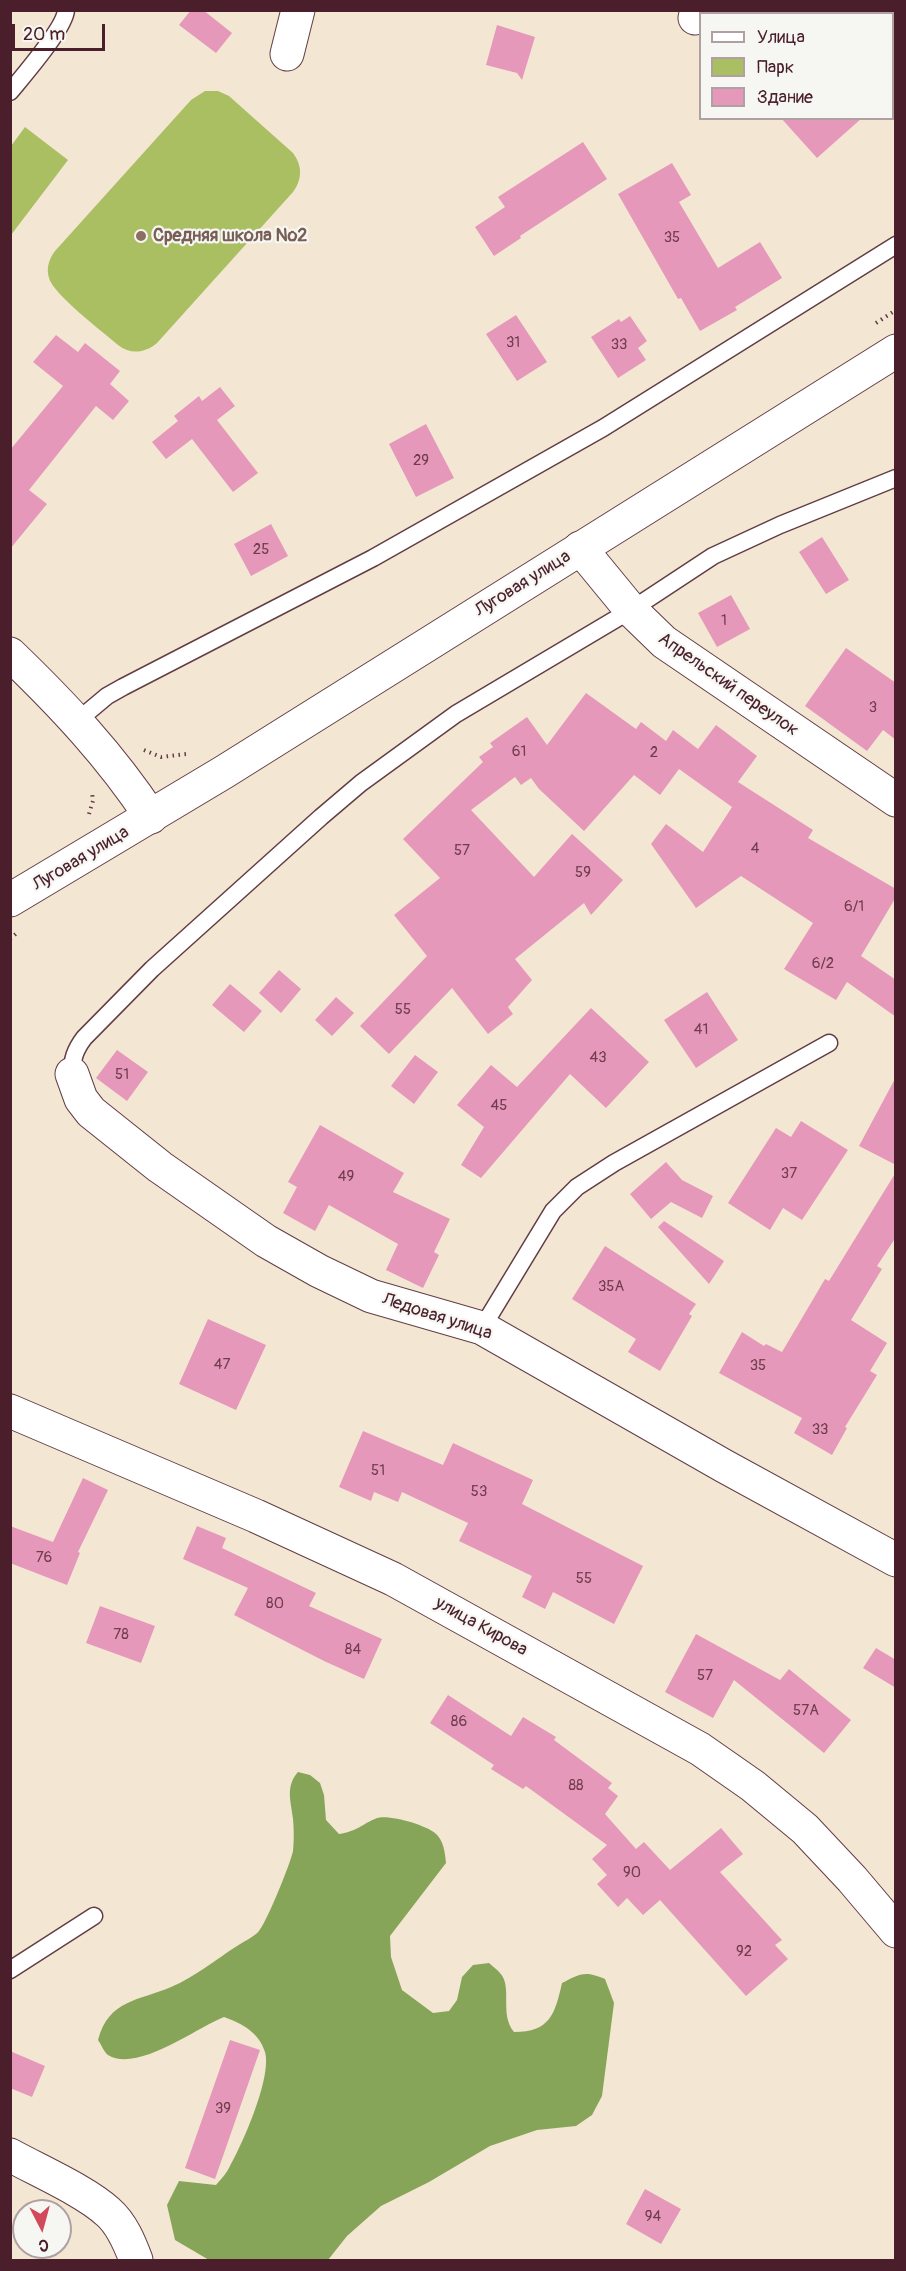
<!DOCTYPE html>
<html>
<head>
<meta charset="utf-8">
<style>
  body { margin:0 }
  #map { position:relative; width:906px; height:2271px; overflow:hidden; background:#f3e7d4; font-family:Pangolin,sans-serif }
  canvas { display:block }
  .frame { position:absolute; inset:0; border:12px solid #4a1f2b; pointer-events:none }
  .legend { position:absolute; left:699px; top:12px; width:195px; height:108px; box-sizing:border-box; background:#f6f6f2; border:2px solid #b1a0a2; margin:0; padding:8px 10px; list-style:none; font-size:18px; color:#4a1f2b }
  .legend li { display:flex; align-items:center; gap:12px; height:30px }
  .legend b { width:30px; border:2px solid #b1a0a2 }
  .north { position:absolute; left:12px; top:2199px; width:60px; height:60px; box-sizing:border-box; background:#f6f6f2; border:2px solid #b1a0a2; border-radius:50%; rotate:174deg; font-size:16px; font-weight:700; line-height:24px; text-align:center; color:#4a1f2b }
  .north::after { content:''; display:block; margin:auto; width:21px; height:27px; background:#d1495b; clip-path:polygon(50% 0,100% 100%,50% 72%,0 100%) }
  .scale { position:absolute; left:12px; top:24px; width:93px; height:27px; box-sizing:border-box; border:3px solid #4a1f2b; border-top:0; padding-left:8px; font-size:18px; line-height:21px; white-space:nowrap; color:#4a1f2b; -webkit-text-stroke:4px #f6f6f2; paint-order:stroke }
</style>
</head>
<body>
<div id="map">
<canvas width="906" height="2271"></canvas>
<div class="frame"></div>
<ul class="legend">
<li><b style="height:8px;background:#fff"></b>Улица</li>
<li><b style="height:16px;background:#aabe62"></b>Парк</li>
<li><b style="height:16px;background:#e598b9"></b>Здание</li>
</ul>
<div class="north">С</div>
<div class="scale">20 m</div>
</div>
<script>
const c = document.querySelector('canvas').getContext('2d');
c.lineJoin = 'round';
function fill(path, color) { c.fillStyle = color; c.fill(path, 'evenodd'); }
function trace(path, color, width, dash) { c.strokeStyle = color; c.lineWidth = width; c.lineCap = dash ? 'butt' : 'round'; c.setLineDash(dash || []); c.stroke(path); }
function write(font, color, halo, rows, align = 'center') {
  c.font = font + ' Pangolin,sans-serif'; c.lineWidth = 4.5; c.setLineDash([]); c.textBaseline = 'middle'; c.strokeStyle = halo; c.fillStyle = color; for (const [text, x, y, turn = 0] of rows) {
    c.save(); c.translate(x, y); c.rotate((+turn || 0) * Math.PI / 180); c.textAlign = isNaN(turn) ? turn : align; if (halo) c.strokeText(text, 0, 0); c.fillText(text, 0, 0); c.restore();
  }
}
fill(new Path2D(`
  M 205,91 L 218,91 L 229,96 L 293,153 C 303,166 302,180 293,192 L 157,343 C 145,353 131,355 118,345 C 103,332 53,294 49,278 C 46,268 49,259 55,251 L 191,100 Z
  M 25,127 L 68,160 L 11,235 L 11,146 Z`), '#aabe62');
fill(new Path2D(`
  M 298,1772 L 310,1775 L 320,1783 L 324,1795 L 326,1820 L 339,1834 C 358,1831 362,1824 377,1818 C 389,1814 426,1825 435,1833 C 444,1840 445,1854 446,1863 L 390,1936 L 391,1957 L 402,1990 L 433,2013 L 449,2011 L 457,2000 L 462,1977 L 473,1965 L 489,1963 C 492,1966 497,1969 500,1973 C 513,1987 499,2014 514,2032 C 550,2032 555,2014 562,1983 C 582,1973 585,1971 605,1979 L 614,2003 L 602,2096 L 592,2115 L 576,2126 L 537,2130 L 490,2146 L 429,2182 L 381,2206 L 347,2236 L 328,2260 L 209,2260 L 175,2240 L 167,2205 L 179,2181 L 216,2185 C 221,2179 227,2173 230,2166 C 243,2143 272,2077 265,2052 C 259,2032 241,2023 224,2017 C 196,2028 137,2073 108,2055 C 104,2052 101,2044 98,2040 C 109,1999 139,2001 171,1987 C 195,1977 215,1960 237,1946 C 243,1942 254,1937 259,1931 C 267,1922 291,1862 293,1851 C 294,1841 294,1829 293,1819 C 291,1801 285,1787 298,1772 Z`), '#87a558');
fill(new Path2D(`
  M 191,10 L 203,10 L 232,33 L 216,53 L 179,25 Z
  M 497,25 L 535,37 L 522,80 L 517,73 L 486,65 Z
  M 781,118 L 862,118 L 817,158 Z
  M 583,142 L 607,179 L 520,236 L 521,238 L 494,256 L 475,227 L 505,207 L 498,197 Z
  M 672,163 L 691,195 L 679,202 L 718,268 L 760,242 L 782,278 L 735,307 L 737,310 L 700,331 L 681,298 L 678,299 L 618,194 Z
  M 516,315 L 547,362 L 517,381 L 486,334 Z
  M 630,316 L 647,341 L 638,348 L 646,360 L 618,378 L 591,337 L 619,319 L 621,322 Z
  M 56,335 L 78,352 L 85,343 L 120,371 L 110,384 L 129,401 L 113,420 L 96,406 L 29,490 L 47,504 L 10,549 L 10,450 L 63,386 L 33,362 Z
  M 220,387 L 235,406 L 217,420 L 258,473 L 233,492 L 192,439 L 166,459 L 152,442 L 178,421 L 174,416 L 199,396 L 202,401 Z
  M 426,424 L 454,478 L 416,497 L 389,444 Z
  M 271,524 L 288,556 L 251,576 L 234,544 Z
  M 822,537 L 849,580 L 826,594 L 799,552 Z
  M 731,595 L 750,629 L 717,647 L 698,613 Z
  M 846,648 L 896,683 L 896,740 L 883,730 L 867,751 L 805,706 Z
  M 586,693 L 636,729 L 641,722 L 666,741 L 673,730 L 698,749 L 716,725 L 757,756 L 738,782 L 813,830 L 808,838 L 896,889 L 896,897 L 861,956 L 896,980 L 896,1017 L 847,982 L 836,1000 L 784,969 L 813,923 L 741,876 L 696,908 L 651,844 L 666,824 L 703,852 L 732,807 L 679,769 L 660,795 L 634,775 L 584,831 L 539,789 L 531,778 L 521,785 L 515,777 L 471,810 L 534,877 L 572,834 L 623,880 L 591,915 L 584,903 L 515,959 L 532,980 L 508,1007 L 513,1014 L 488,1034 L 452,988 L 389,1054 L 360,1026 L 427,956 L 394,915 L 440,878 L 403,839 L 483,762 L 479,757 L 493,747 L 490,743 L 527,717 L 547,745 Z
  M 279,970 L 301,989 L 281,1013 L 259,993 Z
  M 230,984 L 262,1011 L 244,1032 L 212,1005 Z
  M 707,992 L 738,1040 L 696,1068 L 664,1020 Z
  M 336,997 L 354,1013 L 332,1036 L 315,1020 Z
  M 591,1008 L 649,1062 L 606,1108 L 570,1074 L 481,1178 L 461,1165 L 484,1127 L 457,1105 L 491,1065 L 517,1087 Z
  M 117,1050 L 148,1072 L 127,1101 L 96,1078 Z
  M 415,1055 L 438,1072 L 414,1104 L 391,1086 Z
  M 896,1077 L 896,1165 L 859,1146 Z
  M 801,1121 L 848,1150 L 802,1220 L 783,1208 L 770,1230 L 728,1203 L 776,1128 L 791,1137 Z
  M 320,1125 L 404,1173 L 393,1192 L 450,1219 L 434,1252 L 439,1255 L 423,1288 L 386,1270 L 398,1244 L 329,1205 L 315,1231 L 283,1213 L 297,1187 L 288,1182 Z
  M 666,1162 L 682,1180 L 713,1196 L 702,1218 L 671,1202 L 651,1219 L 630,1194 Z
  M 896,1172 L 896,1237 L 877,1266 L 882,1269 L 851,1320 L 887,1343 L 870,1371 L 877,1375 L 845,1427 L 847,1428 L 832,1455 L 794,1433 L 802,1418 L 719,1373 L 742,1332 L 764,1346 L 766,1344 L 782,1352 L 825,1279 L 829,1281 Z
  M 664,1221 L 724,1261 L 709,1284 L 658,1227 Z
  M 605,1246 L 696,1304 L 689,1314 L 692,1316 L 660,1371 L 628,1352 L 636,1339 L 572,1299 Z
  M 208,1319 L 266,1345 L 236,1410 L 179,1384 Z
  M 363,1431 L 443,1465 L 453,1443 L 533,1480 L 522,1504 L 643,1566 L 614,1624 L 553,1592 L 545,1609 L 522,1597 L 532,1576 L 459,1541 L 468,1523 L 402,1492 L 398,1502 L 374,1492 L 371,1501 L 339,1487 Z
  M 83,1478 L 108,1490 L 78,1552 L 80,1553 L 67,1585 L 10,1563 L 10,1526 L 53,1542 Z
  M 197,1526 L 226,1538 L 222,1548 L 316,1593 L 309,1606 L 382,1639 L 364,1679 L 324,1661 L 234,1615 L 248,1588 L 183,1559 Z
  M 100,1606 L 155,1626 L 141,1663 L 86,1643 Z
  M 696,1634 L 780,1680 L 789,1669 L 851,1720 L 824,1753 L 734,1680 L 713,1718 L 665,1692 Z
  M 876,1648 L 896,1660 L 896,1688 L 863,1668 Z
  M 448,1695 L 511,1736 L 523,1717 L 556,1737 L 554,1740 L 612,1783 L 608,1788 L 618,1796 L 605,1814 L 636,1849 L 644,1842 L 670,1870 L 721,1828 L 743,1854 L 720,1872 L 782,1940 L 775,1945 L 788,1959 L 746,1996 L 660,1900 L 643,1915 L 627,1898 L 618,1907 L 597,1884 L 607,1875 L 592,1859 L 607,1845 L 526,1786 L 523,1789 L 491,1769 L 494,1765 L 430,1723 Z
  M 230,2040 L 260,2050 L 215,2179 L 185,2168 Z
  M 10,2051 L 45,2066 L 32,2097 L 10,2088 Z
  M 645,2189 L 681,2209 L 661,2244 L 626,2224 Z`), '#e598b9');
const service = new Path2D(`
  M 10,92 C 23,76 65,28 66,10
  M 76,722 L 107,696 L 123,687 L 373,558 L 603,428 L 896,245
  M 72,1074 C 72,1059 75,1050 84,1038 L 152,969 L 321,817 L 361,783 L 456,714 L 631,610 L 713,556 L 780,525 L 896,478
  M 482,1328 L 553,1211 L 577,1187 L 614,1163 L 829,1043
  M 10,1970 L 94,1916`);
const minor = new Path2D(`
  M 695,18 L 697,10
  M 287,54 L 298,10
  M 580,548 L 631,610 L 664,642 L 896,800
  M 72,1074 L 81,1099 L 91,1112 L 160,1167 L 266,1241 L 319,1271 L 371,1296 L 482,1328 L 724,1466 L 896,1560
  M 10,1411 L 256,1516 L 393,1579 L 700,1749 L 753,1786 L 805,1829 L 852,1879 L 896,1931
  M 10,2155 C 39,2171 85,2191 108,2212 C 122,2224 130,2244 136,2260`);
const tertiary = new Path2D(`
  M 10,654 C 62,704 111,756 151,817`);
const primary = new Path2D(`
  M 10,900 L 224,772 L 896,351`);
trace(service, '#633d44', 19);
trace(minor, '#633d44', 35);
trace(tertiary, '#633d44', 35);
trace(primary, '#633d44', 35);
trace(new Path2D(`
  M 876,323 L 896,310
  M 144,750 L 161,757 L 186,754
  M 89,814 L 93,801 L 92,792
  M 10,939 L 18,932`), '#633d44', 4, [1.5, 4.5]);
trace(service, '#fff', 16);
trace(minor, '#fff', 33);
trace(tertiary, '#fff', 33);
trace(primary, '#fff', 33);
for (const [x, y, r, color] of [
  [141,236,6,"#8d6e63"]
]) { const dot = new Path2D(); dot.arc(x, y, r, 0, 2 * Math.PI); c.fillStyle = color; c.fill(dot); trace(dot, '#f6f6f2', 2); }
write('15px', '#713d4e', null, [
  ["35",672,238],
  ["31",513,343],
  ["33",619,345],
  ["29",421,461],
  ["25",261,550],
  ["1",724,621],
  ["3",873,708],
  ["61",519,752],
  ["2",654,753],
  ["4",755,849],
  ["57",462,851],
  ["59",583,873],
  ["6/1",854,907],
  ["6/2",823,964],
  ["55",403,1010],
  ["41",701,1030],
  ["43",598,1058],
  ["51",122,1075],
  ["45",499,1106],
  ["37",789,1174],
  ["49",346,1177],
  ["35А",611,1287],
  ["47",222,1365],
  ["35",758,1366],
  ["33",820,1430],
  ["51",378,1471],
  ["53",479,1492],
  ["76",44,1558],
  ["55",584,1579],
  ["80",275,1604],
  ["78",121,1635],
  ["84",353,1650],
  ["57",705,1676],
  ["57А",806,1711],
  ["86",459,1722],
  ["88",576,1786],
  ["90",632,1873],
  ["92",744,1952],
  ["39",223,2109],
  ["94",653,2217]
]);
write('bold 18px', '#785e54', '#f6f6f2', [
  ["Средняя школа №2",153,236]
], 'left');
write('18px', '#4a1f2b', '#f6f6f2', [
  ["Луговая улица",523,584,-32],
  ["Апрельский переулок",728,685,35],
  ["Луговая улица",81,859,-31],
  ["Ледовая улица",437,1317,18],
  ["улица Кирова",481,1627,29]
]);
</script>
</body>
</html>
